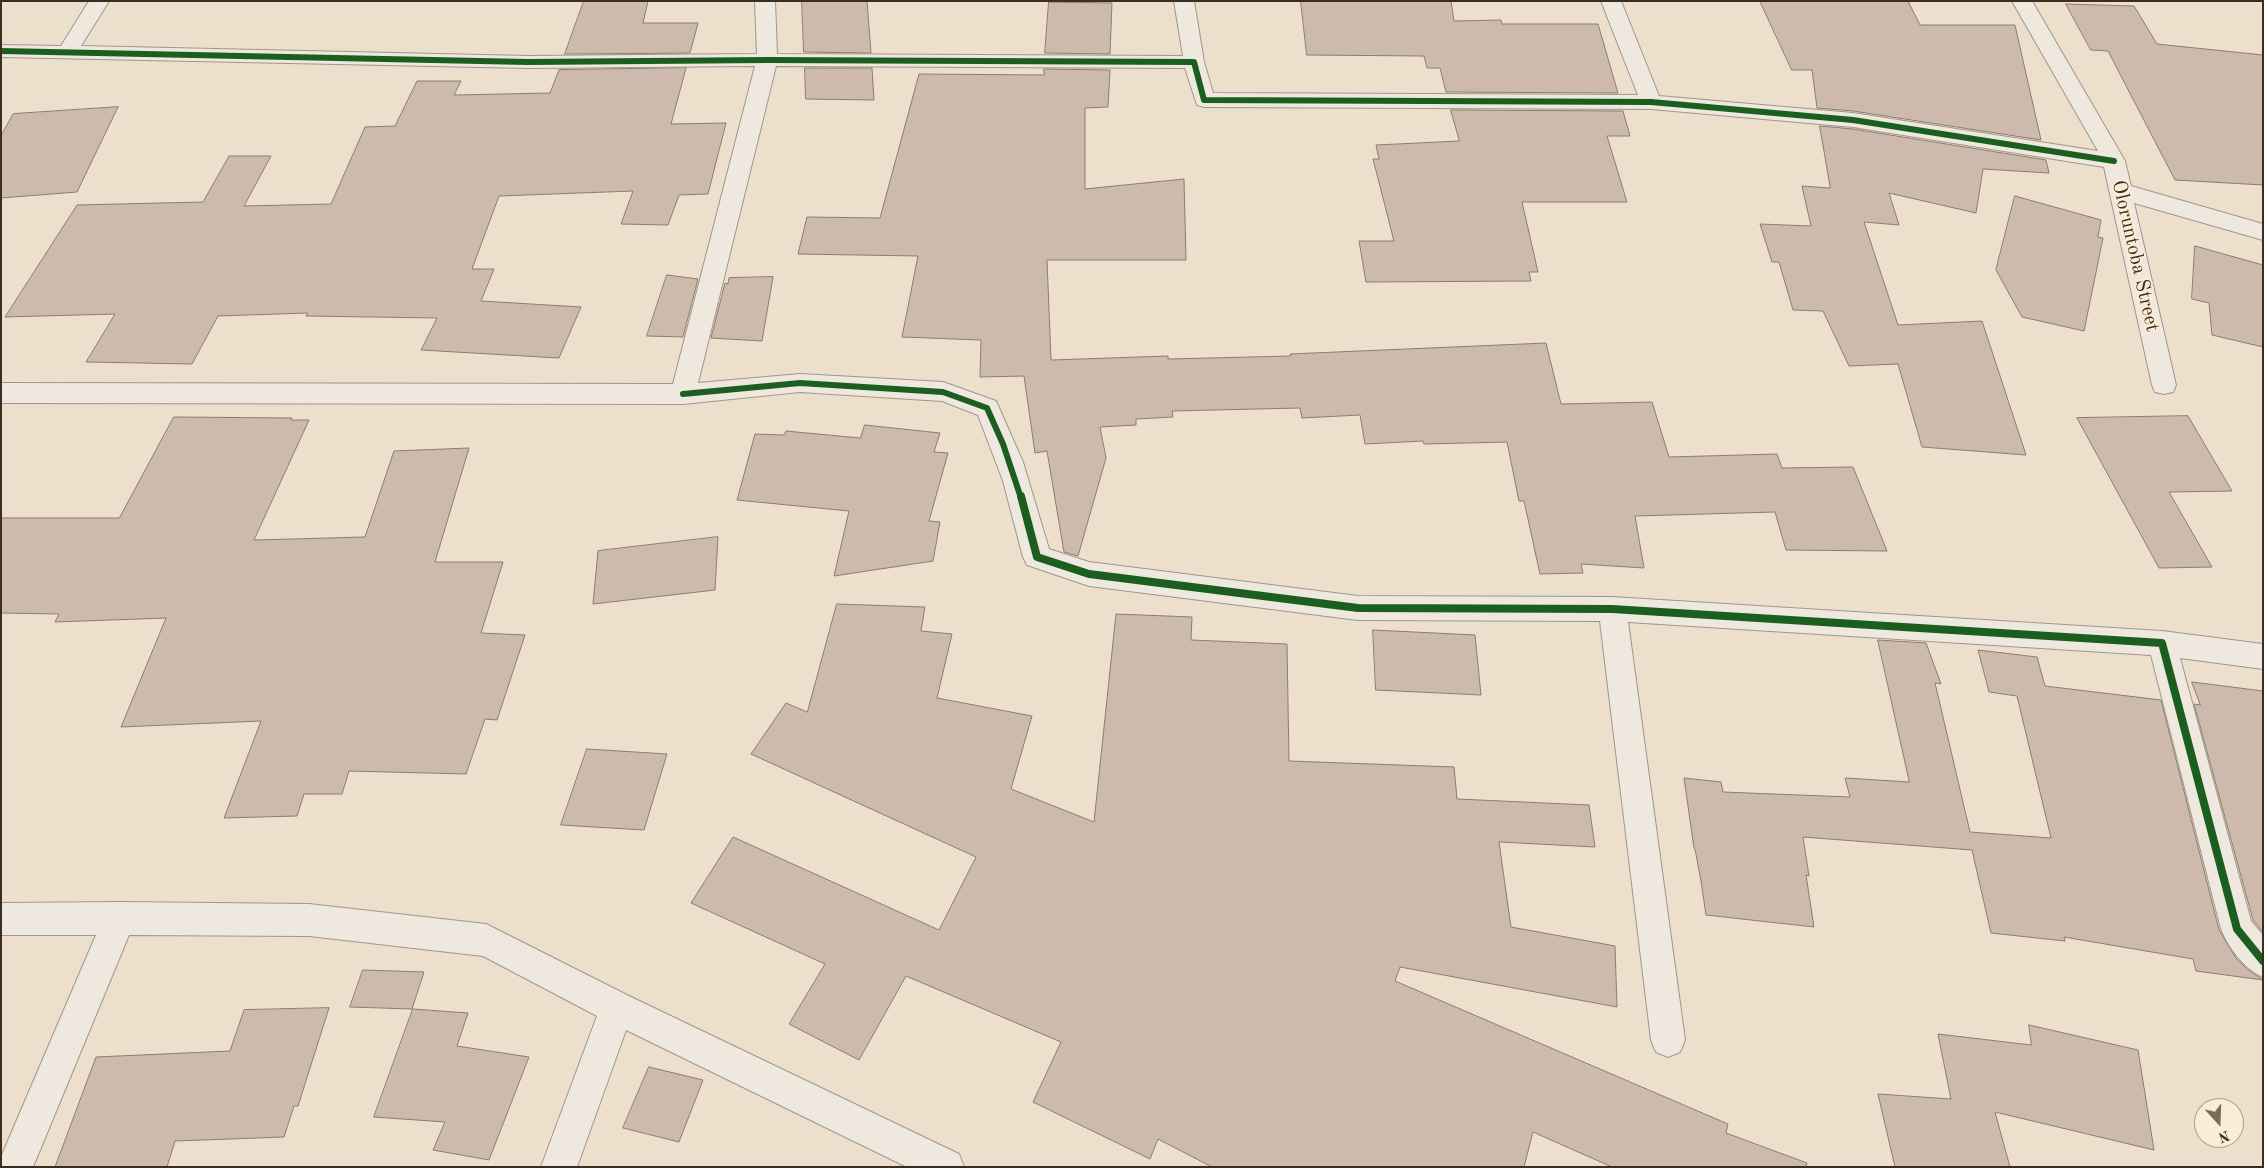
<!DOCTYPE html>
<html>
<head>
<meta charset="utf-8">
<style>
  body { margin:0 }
  #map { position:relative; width:2264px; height:1168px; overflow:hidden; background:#ecdfcc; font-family:"Old Standard TT",serif }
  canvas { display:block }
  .frame { position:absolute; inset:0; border:2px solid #3e2c20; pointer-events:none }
  .north { position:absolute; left:2194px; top:1098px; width:50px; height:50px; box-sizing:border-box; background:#fbecd5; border:1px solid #af9f8d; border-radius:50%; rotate:160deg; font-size:14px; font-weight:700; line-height:20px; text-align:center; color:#3e2c20 }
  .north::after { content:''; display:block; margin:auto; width:18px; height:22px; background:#7b6b5c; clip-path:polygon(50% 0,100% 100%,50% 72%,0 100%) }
</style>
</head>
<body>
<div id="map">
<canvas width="2264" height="1168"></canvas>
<div class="frame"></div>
<div class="north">N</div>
</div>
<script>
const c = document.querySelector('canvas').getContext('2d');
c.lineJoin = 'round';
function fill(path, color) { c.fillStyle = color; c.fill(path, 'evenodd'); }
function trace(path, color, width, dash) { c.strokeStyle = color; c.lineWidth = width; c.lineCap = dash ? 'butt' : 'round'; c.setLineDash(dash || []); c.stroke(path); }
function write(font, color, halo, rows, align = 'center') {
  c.font = font + ' "Old Standard TT",serif'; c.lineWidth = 4; c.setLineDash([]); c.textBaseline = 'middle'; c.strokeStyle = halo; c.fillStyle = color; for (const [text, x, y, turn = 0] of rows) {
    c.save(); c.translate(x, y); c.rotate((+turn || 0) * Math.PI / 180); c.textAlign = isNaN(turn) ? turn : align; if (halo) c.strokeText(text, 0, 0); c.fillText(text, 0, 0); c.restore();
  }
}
const building = new Path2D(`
  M 584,1 L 648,1 L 643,23 L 698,23 L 690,53 L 565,54 Z
  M 802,1 L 867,1 L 871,53 L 804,52 Z
  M 1301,1 L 1451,1 L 1454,21 L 1501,20 L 1502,24 L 1598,24 L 1618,93 L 1446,92 L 1440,68 L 1427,68 L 1424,56 L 1307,55 Z
  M 1760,1 L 1908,1 L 1920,25 L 2015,25 L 2041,140 L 1853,111 L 1817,108 L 1812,70 L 1792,70 Z
  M 1049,2 L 1112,3 L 1110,54 L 1045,53 Z
  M 2066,4 L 2134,6 L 2157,44 L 2263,55 L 2263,185 L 2175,180 L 2108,51 L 2091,50 Z
  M 686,68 L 671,124 L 726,123 L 708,194 L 679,195 L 668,225 L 621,224 L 633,191 L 499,196 L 472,269 L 494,269 L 481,301 L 581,307 L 559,358 L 421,350 L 437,318 L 306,316 L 308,313 L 218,316 L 192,364 L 86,362 L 115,314 L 5,317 L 77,205 L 203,202 L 229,156 L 271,156 L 244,206 L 331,204 L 365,127 L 395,126 L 417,81 L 461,81 L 454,95 L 550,93 L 559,70 Z
  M 805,68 L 872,68 L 874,100 L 806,99 Z
  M 1044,69 L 1110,70 L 1108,107 L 1085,108 L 1085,189 L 1184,179 L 1186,260 L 1047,260 L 1051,360 L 1168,356 L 1168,359 L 1291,356 L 1290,354 L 1546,343 L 1561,404 L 1652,402 L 1669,457 L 1777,454 L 1782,468 L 1853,467 L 1887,551 L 1786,550 L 1775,512 L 1635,516 L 1644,568 L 1581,564 L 1583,573 L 1540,574 L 1524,501 L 1519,501 L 1507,442 L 1424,444 L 1423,441 L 1365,444 L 1360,415 L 1302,418 L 1300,408 L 1172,411 L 1173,417 L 1136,419 L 1136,425 L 1100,427 L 1106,458 L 1078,556 L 1064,552 L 1047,451 L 1035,453 L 1024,376 L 980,377 L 981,340 L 902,337 L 918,256 L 798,254 L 807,217 L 880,218 L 919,74 L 1044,75 Z
  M 118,107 L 77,192 L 1,198 L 1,136 L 13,114 Z
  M 1451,110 L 1623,111 L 1630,136 L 1607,136 L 1627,202 L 1522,202 L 1538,272 L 1529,272 L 1531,281 L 1366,282 L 1359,241 L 1394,241 L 1373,159 L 1379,159 L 1376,145 L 1459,141 Z
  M 1820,126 L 1853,129 L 2046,160 L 2049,173 L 1983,169 L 1976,213 L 1889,193 L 1899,225 L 1864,222 L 1898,325 L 1982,321 L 2026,455 L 1922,447 L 1898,364 L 1849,366 L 1823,311 L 1793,310 L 1779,262 L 1772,262 L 1760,224 L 1811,226 L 1802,186 L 1830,188 Z
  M 2015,196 L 2101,220 L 2098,237 L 2103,238 L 2084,331 L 2022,317 L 1996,270 Z
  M 2195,246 L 2263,265 L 2263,347 L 2212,335 L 2209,303 L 2192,299 Z
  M 667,275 L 698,279 L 683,337 L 647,336 Z
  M 773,277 L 762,341 L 711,338 L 725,283 L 728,284 L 729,278 Z
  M 2188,416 L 2232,491 L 2169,492 L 2212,567 L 2159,568 L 2077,418 Z
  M 174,417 L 292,418 L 291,420 L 309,420 L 254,540 L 365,537 L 394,451 L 469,448 L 435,562 L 503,562 L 481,633 L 525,635 L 497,720 L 485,719 L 466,774 L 349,771 L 342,794 L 304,794 L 297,816 L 224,818 L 261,721 L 121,727 L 166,618 L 55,622 L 59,614 L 1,613 L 1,518 L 119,518 Z
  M 865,425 L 940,433 L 934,452 L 948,453 L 929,521 L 940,522 L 933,561 L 834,576 L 849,511 L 737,500 L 755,434 L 784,435 L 786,431 L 860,438 Z
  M 718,537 L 715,590 L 593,604 L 598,551 Z
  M 837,604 L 925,607 L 921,631 L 952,634 L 937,698 L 1032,716 L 1011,789 L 1094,822 L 1116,614 L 1192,617 L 1191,640 L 1287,644 L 1289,761 L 1454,767 L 1457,799 L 1589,805 L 1595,847 L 1499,842 L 1511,927 L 1615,946 L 1617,1007 L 1400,967 L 1395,981 L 1728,1124 L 1726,1133 L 1807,1163 L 1806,1167 L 1612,1167 L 1533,1132 L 1524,1167 L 1212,1167 L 1158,1139 L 1150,1159 L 1033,1102 L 1061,1042 L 906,976 L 859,1060 L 789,1024 L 825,964 L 691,903 L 733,837 L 939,930 L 976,857 L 751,754 L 786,703 L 807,712 Z
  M 1373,630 L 1475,635 L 1481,695 L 1376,690 Z
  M 1878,640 L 1926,643 L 1941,684 L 1935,683 L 1970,832 L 2051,838 L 2017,696 L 1989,692 L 1978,650 L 2037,657 L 2045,686 L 2161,700 L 2219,930 L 2236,958 L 2248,970 L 2263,980 L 2196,971 L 2193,959 L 2064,937 L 2065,941 L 1991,933 L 1972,850 L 1803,837 L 1809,876 L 1806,875 L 1814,927 L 1706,915 L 1701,881 L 1695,849 L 1694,848 L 1684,778 L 1721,782 L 1723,792 L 1850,797 L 1845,778 L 1909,782 Z
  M 2192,682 L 2263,691 L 2263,932 L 2253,920 L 2194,704 L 2200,705 Z
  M 587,749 L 667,754 L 644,830 L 561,825 Z
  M 363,970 L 424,972 L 412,1009 L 350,1007 Z
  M 329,1008 L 298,1106 L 294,1106 L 284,1137 L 175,1141 L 167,1167 L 55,1167 L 96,1057 L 230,1051 L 244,1010 Z
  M 413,1009 L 468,1013 L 457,1046 L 529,1057 L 489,1160 L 433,1150 L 445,1122 L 374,1117 Z
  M 2029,1025 L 2138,1050 L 2154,1150 L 1995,1112 L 2010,1167 L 1895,1167 L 1878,1094 L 1951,1099 L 1938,1034 L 2031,1045 Z
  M 649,1067 L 703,1080 L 679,1142 L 623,1128 Z`);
fill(building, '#cdbaac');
trace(building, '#877e73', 1);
const minor = new Path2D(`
  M 89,1 L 109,1 L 81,46 L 528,56 L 757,54 L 755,1 L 775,1 L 777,54 L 1183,56 L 1174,1 L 1194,1 L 1204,62 L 1213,93 L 1638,95 L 1601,1 L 1621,1 L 1659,96 L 1853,113 L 2098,151 L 2012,1 L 2032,1 L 2125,161 L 2131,186 L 2263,224 L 2263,240 L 2134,203 L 2176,385 L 2173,392 L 2164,394 L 2155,392 L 2152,385 L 2104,167 L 1853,127 L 1651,109 L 1204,107 L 1197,105 L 1185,68 L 776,66 L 698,383 L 800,374 L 943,382 L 996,401 L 1023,462 L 1049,549 L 1089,562 L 1358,596 L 1612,597 L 2162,631 L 2263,644 L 2263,669 L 2180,658 L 2251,921 L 2263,935 L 2263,977 C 2244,969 2229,948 2221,929 L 2151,655 L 1628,622 L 1685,1040 L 1680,1052 L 1668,1057 L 1656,1052 L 1651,1040 L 1600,621 L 1358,620 L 1089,586 L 1027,565 L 1023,557 L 1003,481 L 978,415 L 942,401 L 800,392 L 683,404 L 1,403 L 1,383 L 673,384 L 755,66 L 528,68 L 1,57 L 1,45 L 61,46 Z
  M 120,902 L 309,904 L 486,924 L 629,996 L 959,1154 L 964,1167 L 907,1167 L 626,1030 L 577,1167 L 541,1167 L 597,1016 L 483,956 L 309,936 L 129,935 L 33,1167 L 1,1167 L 1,1157 L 96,935 L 1,935 L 1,903 Z`);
trace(minor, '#a0968a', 2);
fill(minor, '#efe8de');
trace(new Path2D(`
  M 1,51 L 528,62 L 767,60 L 1194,62 L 1204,100 L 1651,102 L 1853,120 L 2114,161
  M 683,394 L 800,383 L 943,392 L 987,408 L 1003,444 L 1021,498`), '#1b5e20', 6);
trace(new Path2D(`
  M 1021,496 L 1037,557 L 1089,574 L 1358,608 L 1612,609 L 2162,643 L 2237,929 L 2263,961`), '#1b5e20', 8);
write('20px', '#3e2c20', '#fbecd5', [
  ["Oloruntoba Street",2135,256,77]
]);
</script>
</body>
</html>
